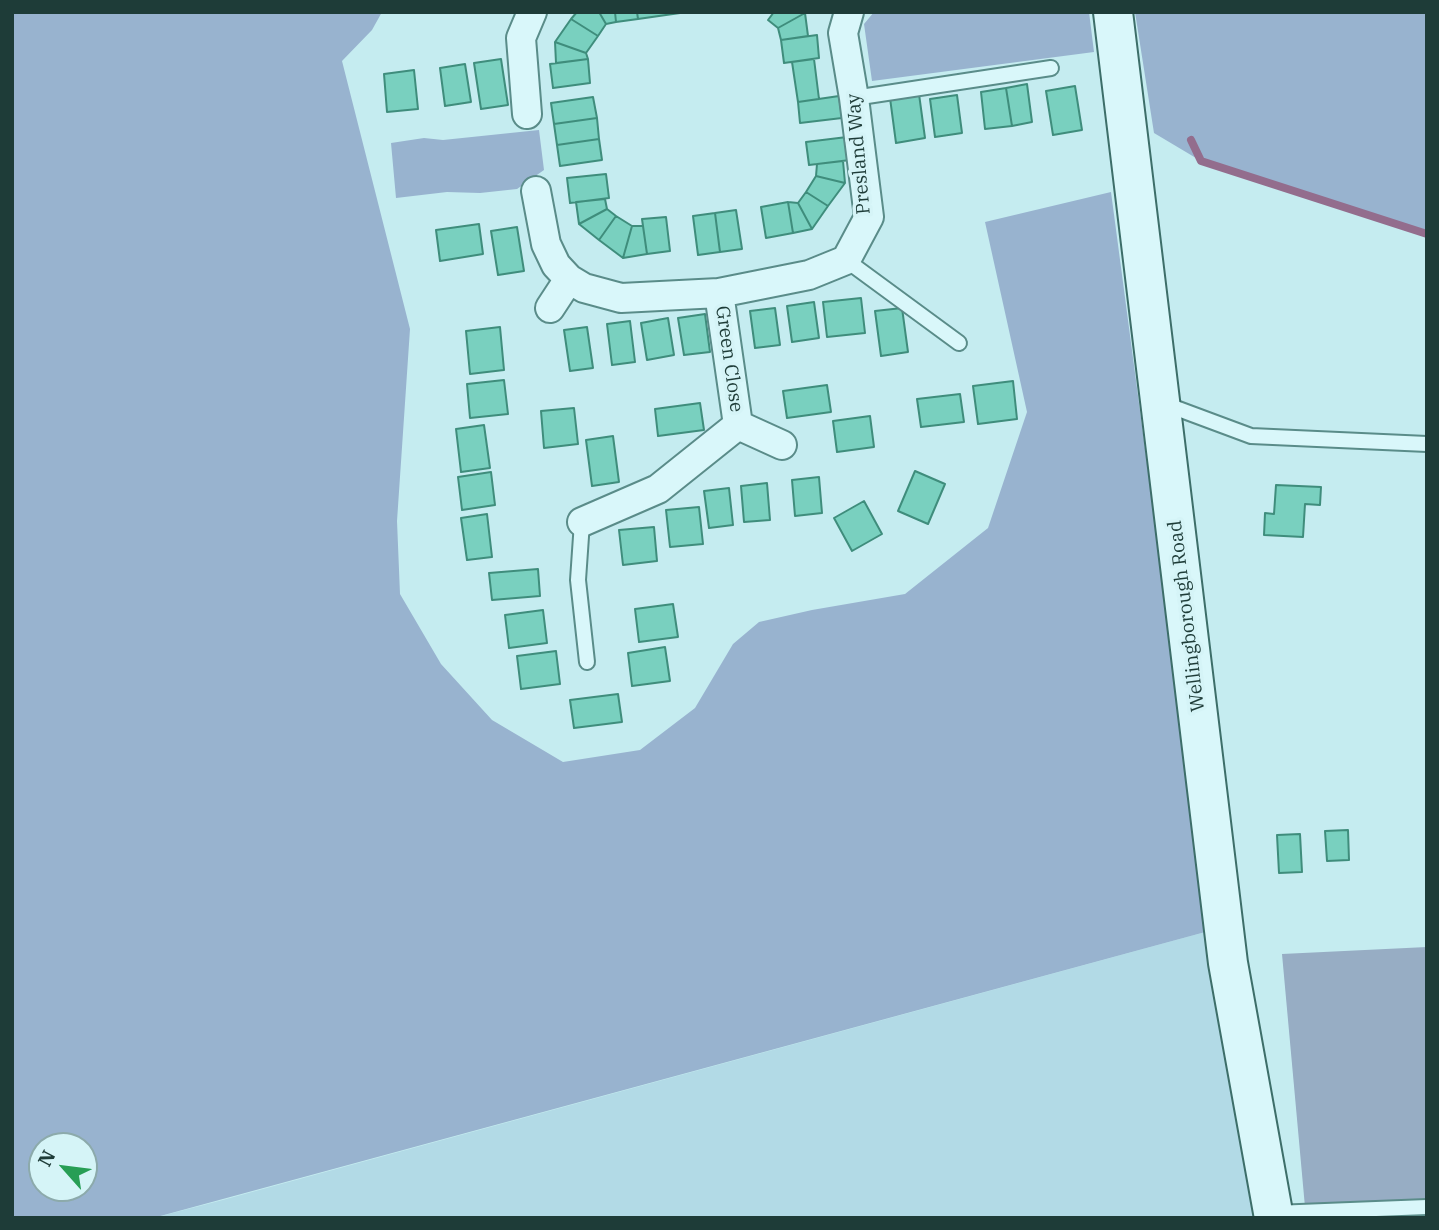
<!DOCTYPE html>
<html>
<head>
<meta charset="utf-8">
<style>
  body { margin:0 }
  #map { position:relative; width:1439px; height:1230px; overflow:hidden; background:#c5ecf0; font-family:"IBM Plex Serif",serif }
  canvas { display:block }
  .frame { position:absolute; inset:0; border:14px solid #1e3c38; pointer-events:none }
  .north { position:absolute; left:28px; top:1132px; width:70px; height:70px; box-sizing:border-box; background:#d5f4f7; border:2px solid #8caaab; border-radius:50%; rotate:298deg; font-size:19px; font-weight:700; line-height:28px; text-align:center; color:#1e3c38 }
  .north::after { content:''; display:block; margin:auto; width:24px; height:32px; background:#279e55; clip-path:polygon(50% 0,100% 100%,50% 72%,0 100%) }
</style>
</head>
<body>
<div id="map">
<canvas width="1439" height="1230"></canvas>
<div class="frame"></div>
<div class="north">N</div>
</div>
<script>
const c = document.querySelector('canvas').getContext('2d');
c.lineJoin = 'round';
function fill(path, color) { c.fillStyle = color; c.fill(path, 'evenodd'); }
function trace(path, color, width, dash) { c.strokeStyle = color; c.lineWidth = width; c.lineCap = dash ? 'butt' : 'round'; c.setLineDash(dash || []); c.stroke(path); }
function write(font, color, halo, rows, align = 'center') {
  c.font = font + ' "IBM Plex Serif",serif'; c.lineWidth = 7; c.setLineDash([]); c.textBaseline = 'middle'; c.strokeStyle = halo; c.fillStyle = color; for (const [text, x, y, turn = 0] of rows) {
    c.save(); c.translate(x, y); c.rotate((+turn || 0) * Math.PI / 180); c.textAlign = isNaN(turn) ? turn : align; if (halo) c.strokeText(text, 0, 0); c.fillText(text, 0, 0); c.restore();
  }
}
fill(new Path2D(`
  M 1209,931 L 1254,1218 L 153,1218 L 219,1201 Z`), '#b2dae6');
fill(new Path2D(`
  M 12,12 L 382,12 L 372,30 L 342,61 L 410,329 L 397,521 L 400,594 L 441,664 L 492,720 L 563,762 L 640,750 L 695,708 L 733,644 L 759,622 L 812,610 L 905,594 L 988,528 L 1027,412 L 985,222 L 1111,192 L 1209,931 L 153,1218 L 12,1218 ZM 42,1146 L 84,1146 L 84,1188 L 42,1188 Z
  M 874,12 L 1089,12 L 1094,52 L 872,81 L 864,24 Z
  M 1135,12 L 1427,12 L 1427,234 L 1201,161 L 1154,133 Z
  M 539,130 L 544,170 L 517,189 L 480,193 L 447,192 L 396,198 L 391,143 L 424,138 L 443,140 Z`), '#98b3cf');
fill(new Path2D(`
  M 1427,947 L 1427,1218 L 1306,1218 L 1282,954 Z`), '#97adc4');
trace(new Path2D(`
  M 1191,140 L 1201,161 L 1427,234`), '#936d8d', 8);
const building = new Path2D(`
  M 577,12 L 599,12 L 606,24 L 598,36 L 571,19 Z
  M 599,12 L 615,12 L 616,22 L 606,24 Z
  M 615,12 L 637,12 L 638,19 L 616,22 Z
  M 637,12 L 680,12 L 680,13 L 638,19 Z
  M 774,12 L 805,12 L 805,13 L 778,28 L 768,20 Z
  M 805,13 L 808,36 L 781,40 L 778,28 Z
  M 571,19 L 598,36 L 586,53 L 555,42 Z
  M 817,35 L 819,58 L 784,63 L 781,40 Z
  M 555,42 L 586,53 L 588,59 L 556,63 Z
  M 501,59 L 508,105 L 481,109 L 474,63 Z
  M 588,59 L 590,83 L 553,88 L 550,64 Z
  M 814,59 L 819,99 L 798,102 L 792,62 Z
  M 465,64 L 471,102 L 445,106 L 440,68 Z
  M 414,70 L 418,109 L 387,112 L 384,74 Z
  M 1027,84 L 1032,122 L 1012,126 L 1006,88 Z
  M 1075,86 L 1082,130 L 1053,135 L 1046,91 Z
  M 1006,88 L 1012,126 L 985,129 L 981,92 Z
  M 919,94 L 925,138 L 896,143 L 890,98 Z
  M 957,95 L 962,133 L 935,137 L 930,99 Z
  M 839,96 L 842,118 L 800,123 L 798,102 Z
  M 593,97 L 597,118 L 554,124 L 551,103 Z
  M 597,118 L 599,139 L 557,145 L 554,124 Z
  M 847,137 L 850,160 L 809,165 L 806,142 Z
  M 599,139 L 602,160 L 560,166 L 557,145 Z
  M 843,161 L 845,183 L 816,176 L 817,164 Z
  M 606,174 L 609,198 L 570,203 L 567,178 Z
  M 816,176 L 845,183 L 828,206 L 806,192 Z
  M 806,192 L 828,206 L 812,229 L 798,203 Z
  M 605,199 L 607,209 L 579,224 L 576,202 Z
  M 788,202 L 798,203 L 812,229 L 793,233 Z
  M 788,202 L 793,233 L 766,238 L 761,207 Z
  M 607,209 L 616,216 L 599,240 L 579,224 Z
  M 736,210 L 742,249 L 720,252 L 715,213 Z
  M 715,213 L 720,252 L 698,255 L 693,216 Z
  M 616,216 L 632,226 L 623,258 L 599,240 Z
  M 666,217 L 670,251 L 647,254 L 642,219 Z
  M 479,224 L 483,254 L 440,261 L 436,230 Z
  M 632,226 L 643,226 L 647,254 L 623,258 Z
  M 517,227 L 524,271 L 498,275 L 491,231 Z
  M 861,298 L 865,333 L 827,337 L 823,302 Z
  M 814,302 L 819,338 L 792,342 L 787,306 Z
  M 775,308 L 780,345 L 755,348 L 750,311 Z
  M 902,308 L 908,352 L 881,356 L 875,311 Z
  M 705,314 L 710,352 L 684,355 L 678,318 Z
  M 668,318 L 674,355 L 647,360 L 641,323 Z
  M 630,321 L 635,362 L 612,365 L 607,324 Z
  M 500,327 L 504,370 L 470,374 L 466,331 Z
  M 587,327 L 593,368 L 570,371 L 564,330 Z
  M 504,380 L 508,414 L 470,418 L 467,384 Z
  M 1013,381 L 1017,419 L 978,424 L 973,386 Z
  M 827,385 L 831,412 L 787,418 L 783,391 Z
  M 960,394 L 964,422 L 921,427 L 917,399 Z
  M 700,403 L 704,430 L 658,436 L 655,409 Z
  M 574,408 L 578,444 L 544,448 L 541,411 Z
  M 870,416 L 874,447 L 837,452 L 833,421 Z
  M 484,425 L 490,468 L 461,472 L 456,429 Z
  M 613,436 L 619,482 L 592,486 L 586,440 Z
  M 915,471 L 945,484 L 928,524 L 898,511 Z
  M 491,472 L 495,505 L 462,510 L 458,477 Z
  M 819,477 L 822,513 L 795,516 L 792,480 Z
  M 767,483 L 770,520 L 744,522 L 741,486 Z
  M 1276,485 L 1321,487 L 1320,505 L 1305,504 L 1303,537 L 1264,535 L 1265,513 L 1274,514 Z
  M 729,488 L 733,525 L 709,528 L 704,491 Z
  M 864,501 L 882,534 L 852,551 L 834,518 Z
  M 699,507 L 703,544 L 670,547 L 666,510 Z
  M 487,514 L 492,557 L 467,560 L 461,518 Z
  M 654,527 L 657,561 L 623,565 L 619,530 Z
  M 538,569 L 540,596 L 492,600 L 489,573 Z
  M 673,604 L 678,637 L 639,642 L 635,609 Z
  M 543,610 L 547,643 L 509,648 L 505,615 Z
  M 665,647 L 670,681 L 632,686 L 628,653 Z
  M 556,651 L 560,684 L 521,689 L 517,656 Z
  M 618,694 L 622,722 L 574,728 L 570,700 Z
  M 1348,830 L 1349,860 L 1327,861 L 1325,831 Z
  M 1300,834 L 1302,872 L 1279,873 L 1277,835 Z`);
fill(building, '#79d0bf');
trace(building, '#3f8d7c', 2);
const lane = new Path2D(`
  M 854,98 L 1051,68
  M 846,260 L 959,343
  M 1165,404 L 1251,436 L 1427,444
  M 582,522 L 578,580 L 587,662
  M 1274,1213 L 1427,1207`);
const street = new Path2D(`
  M 527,114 L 521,38 L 532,12
  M 536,191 L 546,244 L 556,265 L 569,279 L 584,288 L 621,298 L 719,293 L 809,275 L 846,260 L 869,217 L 854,98 L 843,33 L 849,12
  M 550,308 L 569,279
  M 738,425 L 782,445
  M 582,522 L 658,489 L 738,425 L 719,293`);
const secondary = new Path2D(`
  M 1113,12 L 1228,963 L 1274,1218`);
trace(lane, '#5a8c89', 18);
trace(street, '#5a8c89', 32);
trace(secondary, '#3d6e69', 42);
trace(lane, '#d9f7fa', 14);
trace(street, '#d9f7fa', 28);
trace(secondary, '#d9f7fa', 38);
write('19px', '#1e3c38', '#d5f4f7', [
  ["Presland Way",859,154,-95],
  ["Green Close",729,359,82],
  ["Wellingborough Road",1187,616,-97]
]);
</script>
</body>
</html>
